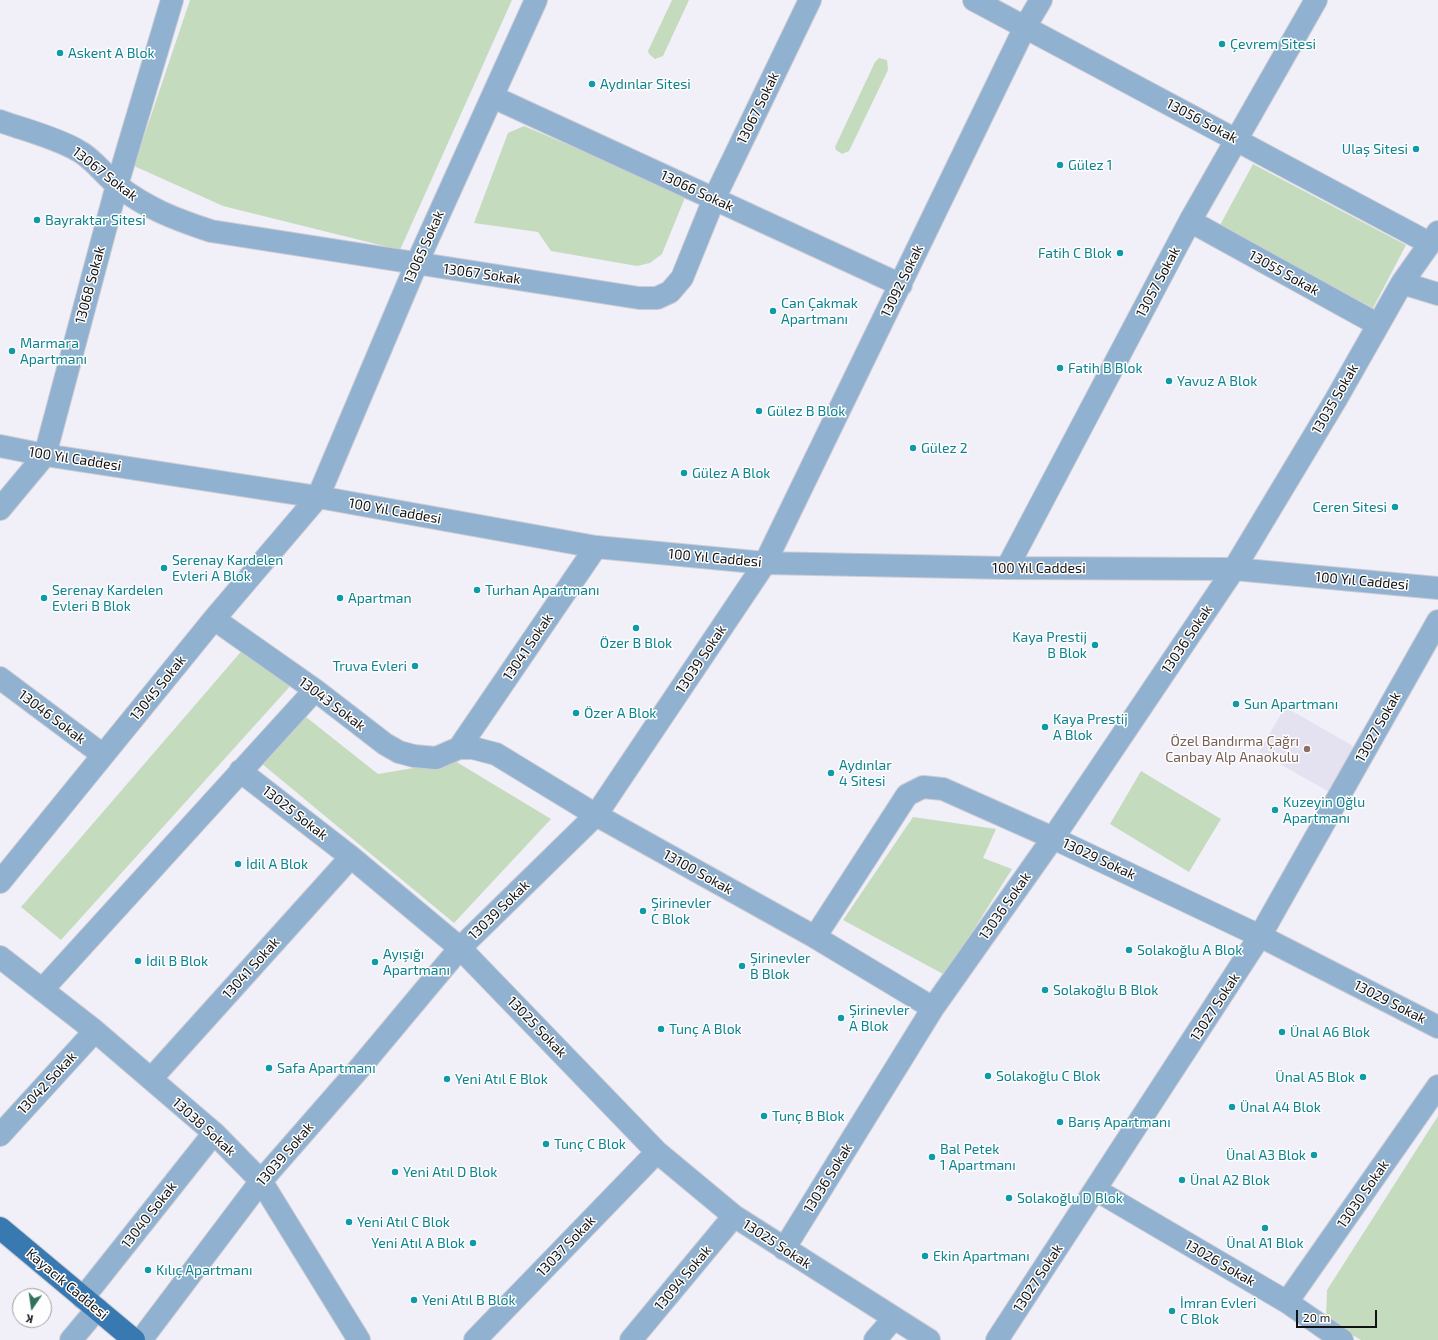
<!DOCTYPE html>
<html>
<head>
<meta charset="utf-8">
<style>
  body { margin:0 }
  #map { position:relative; width:1438px; height:1340px; overflow:hidden; background:#f1f0f9; font-family:"Exo 2",sans-serif }
  canvas { display:block }
  .north { position:absolute; left:12px; top:1288px; width:40px; height:40px; box-sizing:border-box; background:#fefefe; border:1px solid #a0a0a0; border-radius:50%; rotate:193deg; font-size:11px; font-weight:700; line-height:16px; text-align:center; color:#121214 }
  .north::after { content:''; display:block; margin:auto; width:14px; height:18px; background:#33705b; clip-path:polygon(50% 0,100% 100%,50% 72%,0 100%) }
  .scale { position:absolute; left:1296px; top:1310px; width:81px; height:18px; box-sizing:border-box; border:2px solid #121214; border-top:0; padding-left:5px; font-size:12px; line-height:14px; white-space:nowrap; color:#121214; -webkit-text-stroke:3px #fefefe; paint-order:stroke }
</style>
</head>
<body>
<div id="map">
<canvas width="1438" height="1340"></canvas>
<div class="north">K</div>
<div class="scale">20 m</div>
</div>
<script>
const c = document.querySelector('canvas').getContext('2d');
c.lineJoin = 'round';
function fill(path, color) { c.fillStyle = color; c.fill(path, 'evenodd'); }
function trace(path, color, width, dash) { c.strokeStyle = color; c.lineWidth = width; c.lineCap = dash ? 'butt' : 'round'; c.setLineDash(dash || []); c.stroke(path); }
function write(font, color, halo, rows, align = 'center') {
  c.font = font + ' "Exo 2",sans-serif'; c.lineWidth = 3; c.setLineDash([]); c.textBaseline = 'middle'; c.strokeStyle = halo; c.fillStyle = color; for (const [text, x, y, turn = 0] of rows) {
    c.save(); c.translate(x, y); c.rotate((+turn || 0) * Math.PI / 180); c.textAlign = isNaN(turn) ? turn : align; if (halo) c.strokeText(text, 0, 0); c.fillText(text, 0, 0); c.restore();
  }
}
fill(new Path2D(`
  M 1285,707 L 1355,747 L 1329,792 L 1259,752 Z`), '#e4e2f1');
fill(new Path2D(`
  M 190,0 L 512,0 L 400,250 L 223,206 L 134,166 Z
  M 672,0 L 689,0 L 663,56 L 655,59 L 649,54 L 648,51 Z
  M 879,58 L 887,60 L 888,70 L 849,151 L 842,154 L 836,150 L 835,147 L 875,62 Z
  M 524,126 L 686,195 L 662,254 L 650,263 L 637,266 L 551,251 L 538,232 L 474,223 L 508,133 Z
  M 1253,164 L 1406,245 L 1373,308 L 1219,227 Z
  M 245,647 L 293,683 L 61,940 L 21,907 Z
  M 301,713 L 378,774 L 455,761 L 551,819 L 454,923 L 255,758 Z
  M 1141,771 L 1221,819 L 1189,872 L 1110,824 Z
  M 913,817 L 996,829 L 983,858 L 1012,869 L 945,975 L 843,920 Z
  M 1438,1116 L 1438,1340 L 1361,1340 L 1326,1319 L 1327,1290 Z`), '#c5dbbe');
const minor = new Path2D(`
  M 974,0 L 1429,243
  M 493,97 L 901,285
  M 0,121 C 25,130 54,137 77,150 C 93,158 104,175 118,186 C 146,208 177,220 211,231 L 639,298 L 657,298 L 670,292 L 682,278 L 714,199 L 810,0
  M 1190,221 L 1377,324
  M 1402,283 L 1438,294
  M 0,446 L 45,455 L 318,497 L 596,547 L 765,563 L 1007,568 L 1234,569 L 1438,588
  M 0,509 L 45,455 L 117,185 L 172,0
  M 1007,568 L 1190,221 L 1316,0
  M 214,619 L 315,690 L 385,744 L 399,752 L 414,756 L 436,758 L 459,748 L 473,748 L 496,754 L 596,815 L 815,937 L 933,1008
  M 0,678 L 103,755
  M 459,748 L 596,547
  M 240,771 L 351,857 L 460,948 L 657,1152 L 734,1216 L 929,1340
  M 0,882 L 214,619 L 318,497 L 416,265 L 536,0
  M 815,937 L 907,795 L 923,787 L 943,789 L 1053,838 L 1260,936 L 1438,1027
  M 0,957 L 95,1031 L 214,1133 L 261,1181 L 359,1340
  M 42,990 L 315,690
  M 151,1079 L 351,857
  M 0,1135 L 95,1031
  M 1096,1190 L 1287,1302 L 1342,1340
  M 784,1249 L 933,1008 L 1053,838 L 1234,569 L 1335,401 L 1402,283 L 1438,232
  M 83,1298 L 214,1133
  M 1287,1302 L 1438,1086
  M 71,1340 L 97,1309
  M 141,1340 L 261,1181 L 358,1070 L 460,948 L 596,815 L 765,563 L 1025,27 L 1041,0
  M 475,1340 L 657,1152
  M 631,1340 L 734,1216
  M 875,1340 L 894,1318
  M 997,1340 L 1260,936 L 1438,621`);
const major = new Path2D(`
  M 0,1228 L 134,1340`);
trace(minor, '#cdccd4', 24);
trace(major, '#cdccd4', 24);
trace(minor, '#90b1d0', 22);
trace(major, '#3879b1', 22);
for (const [x, y, r, color] of [
  [1222,44,4,"#0f9aa8"],
  [60,53,4,"#0f9aa8"],
  [592,84,4,"#0f9aa8"],
  [1416,149,4,"#0f9aa8"],
  [1060,165,4,"#0f9aa8"],
  [37,220,4,"#0f9aa8"],
  [1120,253,4,"#0f9aa8"],
  [773,311,4,"#0f9aa8"],
  [12,351,4,"#0f9aa8"],
  [1060,368,4,"#0f9aa8"],
  [1169,381,4,"#0f9aa8"],
  [759,411,4,"#0f9aa8"],
  [913,448,4,"#0f9aa8"],
  [684,473,4,"#0f9aa8"],
  [1395,507,4,"#0f9aa8"],
  [164,568,4,"#0f9aa8"],
  [477,590,4,"#0f9aa8"],
  [44,598,4,"#0f9aa8"],
  [340,598,4,"#0f9aa8"],
  [636,628,4,"#0f9aa8"],
  [1095,645,4,"#0f9aa8"],
  [415,666,4,"#0f9aa8"],
  [1236,704,4,"#0f9aa8"],
  [576,713,4,"#0f9aa8"],
  [1045,727,4,"#0f9aa8"],
  [1307,749,4,"#8d6e63"],
  [831,773,4,"#0f9aa8"],
  [1275,810,4,"#0f9aa8"],
  [238,864,4,"#0f9aa8"],
  [643,911,4,"#0f9aa8"],
  [1129,950,4,"#0f9aa8"],
  [138,961,4,"#0f9aa8"],
  [375,962,4,"#0f9aa8"],
  [742,966,4,"#0f9aa8"],
  [1045,990,4,"#0f9aa8"],
  [841,1018,4,"#0f9aa8"],
  [661,1029,4,"#0f9aa8"],
  [1282,1032,4,"#0f9aa8"],
  [269,1068,4,"#0f9aa8"],
  [988,1076,4,"#0f9aa8"],
  [1363,1077,4,"#0f9aa8"],
  [447,1079,4,"#0f9aa8"],
  [1232,1107,4,"#0f9aa8"],
  [764,1116,4,"#0f9aa8"],
  [1060,1122,4,"#0f9aa8"],
  [546,1144,4,"#0f9aa8"],
  [1314,1155,4,"#0f9aa8"],
  [932,1157,4,"#0f9aa8"],
  [395,1172,4,"#0f9aa8"],
  [1182,1180,4,"#0f9aa8"],
  [1009,1198,4,"#0f9aa8"],
  [349,1222,4,"#0f9aa8"],
  [1265,1228,4,"#0f9aa8"],
  [473,1243,4,"#0f9aa8"],
  [925,1256,4,"#0f9aa8"],
  [148,1270,4,"#0f9aa8"],
  [414,1300,4,"#0f9aa8"],
  [1172,1311,4,"#0f9aa8"]
]) { const dot = new Path2D(); dot.arc(x, y, r, 0, 2 * Math.PI); c.fillStyle = color; c.fill(dot); trace(dot, '#fefefe', 1.5); }
write('14px', '#0d838f', '#fefefe', [
  ["Çevrem Sitesi",1230,44],
  ["Askent A Blok",68,53],
  ["Aydınlar Sitesi",600,84],
  ["Ulaş Sitesi",1408,149,"right"],
  ["Gülez 1",1068,165],
  ["Bayraktar Sitesi",45,220],
  ["Fatih C Blok",1112,253,"right"],
  ["Can Çakmak",781,303],
  ["Apartmanı",781,319],
  ["Marmara",20,343],
  ["Apartmanı",20,359],
  ["Fatih B Blok",1068,368],
  ["Yavuz A Blok",1177,381],
  ["Gülez B Blok",767,411],
  ["Gülez 2",921,448],
  ["Gülez A Blok",692,473],
  ["Ceren Sitesi",1387,507,"right"],
  ["Serenay Kardelen",172,560],
  ["Evleri A Blok",172,576],
  ["Serenay Kardelen",52,590],
  ["Evleri B Blok",52,606],
  ["Turhan Apartmanı",485,590],
  ["Apartman",348,598],
  ["Kaya Prestij",1087,637,"right"],
  ["B Blok",1087,653,"right"],
  ["Özer B Blok",636,643,"center"],
  ["Truva Evleri",407,666,"right"],
  ["Sun Apartmanı",1244,704],
  ["Özer A Blok",584,713],
  ["Kaya Prestij",1053,719],
  ["A Blok",1053,735],
  ["Aydınlar",839,765],
  ["4 Sitesi",839,781],
  ["Kuzeyin Oğlu",1283,802],
  ["Apartmanı",1283,818],
  ["İdil A Blok",246,864],
  ["Şirinevler",651,903],
  ["C Blok",651,919],
  ["Solakoğlu A Blok",1137,950],
  ["Ayışığı",383,954],
  ["Apartmanı",383,970],
  ["Şirinevler",750,958],
  ["B Blok",750,974],
  ["İdil B Blok",146,961],
  ["Solakoğlu B Blok",1053,990],
  ["Şirinevler",849,1010],
  ["A Blok",849,1026],
  ["Tunç A Blok",669,1029],
  ["Ünal A6 Blok",1290,1032],
  ["Safa Apartmanı",277,1068],
  ["Solakoğlu C Blok",996,1076],
  ["Ünal A5 Blok",1355,1077,"right"],
  ["Yeni Atıl E Blok",455,1079],
  ["Ünal A4 Blok",1240,1107],
  ["Tunç B Blok",772,1116],
  ["Barış Apartmanı",1068,1122],
  ["Tunç C Blok",554,1144],
  ["Bal Petek",940,1149],
  ["1 Apartmanı",940,1165],
  ["Ünal A3 Blok",1306,1155,"right"],
  ["Yeni Atıl D Blok",403,1172],
  ["Ünal A2 Blok",1190,1180],
  ["Solakoğlu D Blok",1017,1198],
  ["Yeni Atıl C Blok",357,1222],
  ["Yeni Atıl A Blok",465,1243,"right"],
  ["Ünal A1 Blok",1265,1243,"center"],
  ["Ekin Apartmanı",933,1256],
  ["Kılıç Apartmanı",156,1270],
  ["Yeni Atıl B Blok",422,1300],
  ["İmran Evleri",1180,1303],
  ["C Blok",1180,1319]
], 'left');
write('14px', '#121214', '#fefefe', [
  ["13067 Sokak",758,108,-64],
  ["13056 Sokak",1202,121,28],
  ["13067 Sokak",105,174,38],
  ["13066 Sokak",697,191,25],
  ["13065 Sokak",424,247,-66],
  ["13055 Sokak",1284,273,29],
  ["13067 Sokak",482,274,8],
  ["13092 Sokak",902,281,-64],
  ["13057 Sokak",1158,282,-62],
  ["13068 Sokak",90,285,-75],
  ["13035 Sokak",1335,399,-60],
  ["100 Yıl Caddesi",75,459,9],
  ["100 Yıl Caddesi",395,511,10],
  ["100 Yıl Caddesi",715,558,5],
  ["100 Yıl Caddesi",1039,568],
  ["100 Yıl Caddesi",1362,581,5],
  ["13036 Sokak",1187,639,-56],
  ["13041 Sokak",528,647,-56],
  ["13039 Sokak",701,659,-56],
  ["13045 Sokak",158,688,-51],
  ["13043 Sokak",332,704,37],
  ["13046 Sokak",52,717,37],
  ["13027 Sokak",1378,727,-61],
  ["13025 Sokak",295,813,38],
  ["13029 Sokak",1099,859,25],
  ["13100 Sokak",698,872,29],
  ["13036 Sokak",1005,906,-55],
  ["13039 Sokak",499,910,-44],
  ["13041 Sokak",251,968,-48],
  ["13029 Sokak",1390,1002,27],
  ["13027 Sokak",1215,1007,-57],
  ["13025 Sokak",537,1027,46],
  ["13042 Sokak",47,1083,-47],
  ["13038 Sokak",204,1127,42],
  ["13039 Sokak",285,1154,-49],
  ["13036 Sokak",828,1178,-58],
  ["13030 Sokak",1363,1194,-55],
  ["13040 Sokak",149,1215,-52],
  ["13025 Sokak",777,1244,33],
  ["13037 Sokak",566,1246,-46],
  ["13026 Sokak",1220,1263,30],
  ["13094 Sokak",683,1278,-50],
  ["13027 Sokak",1038,1278,-57],
  ["Kayacık Caddesi",67,1284,40]
]);
write('14px', '#785e54', '#fefefe', [
  ["Özel Bandırma Çağrı",1299,741],
  ["Canbay Alp Anaokulu",1299,757]
], 'right');
</script>
</body>
</html>
